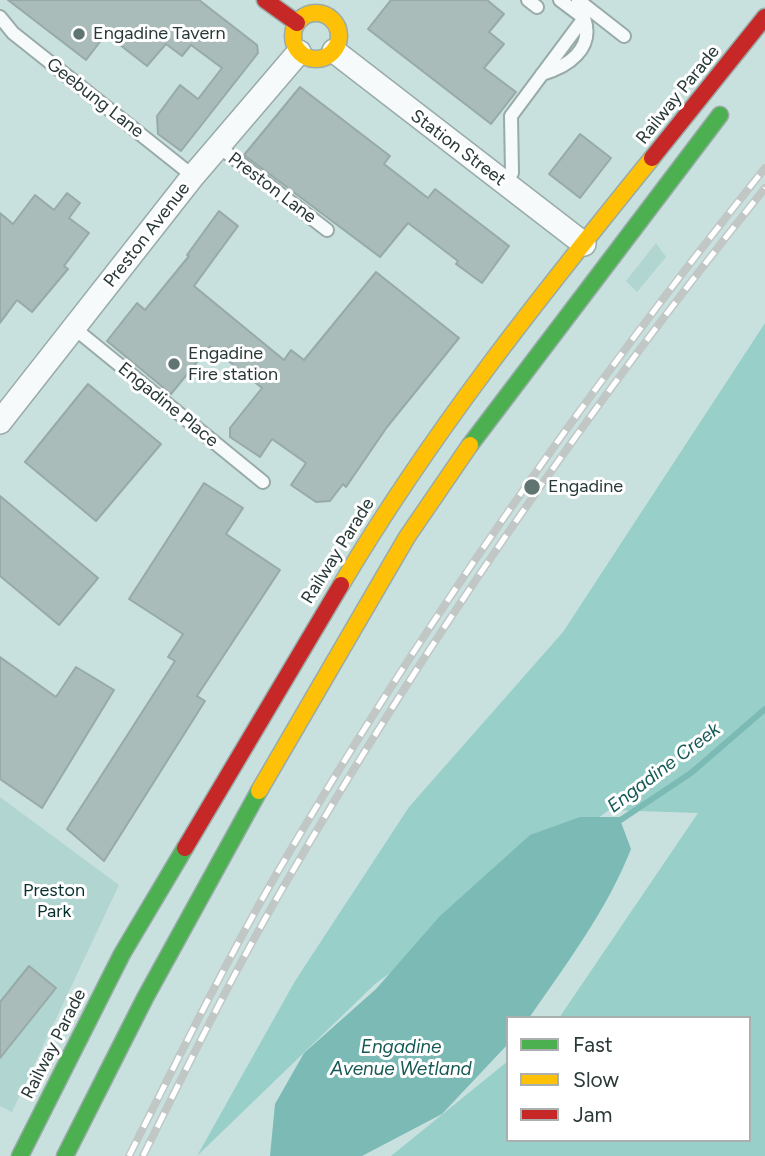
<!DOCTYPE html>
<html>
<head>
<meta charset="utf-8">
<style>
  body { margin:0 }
  #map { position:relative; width:765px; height:1156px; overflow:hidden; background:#c9e1de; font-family:Figtree,sans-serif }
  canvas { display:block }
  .legend { position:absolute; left:506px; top:1016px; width:245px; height:126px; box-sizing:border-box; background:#fff; border:2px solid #a9b0af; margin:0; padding:9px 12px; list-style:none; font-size:21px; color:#283937 }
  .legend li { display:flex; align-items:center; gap:14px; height:35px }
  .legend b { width:35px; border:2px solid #a9b0af }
</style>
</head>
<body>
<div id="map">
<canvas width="765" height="1156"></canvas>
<ul class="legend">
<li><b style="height:9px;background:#4caf50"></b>Fast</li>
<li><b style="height:9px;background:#ffc107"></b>Slow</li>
<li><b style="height:9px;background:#c62828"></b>Jam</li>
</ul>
</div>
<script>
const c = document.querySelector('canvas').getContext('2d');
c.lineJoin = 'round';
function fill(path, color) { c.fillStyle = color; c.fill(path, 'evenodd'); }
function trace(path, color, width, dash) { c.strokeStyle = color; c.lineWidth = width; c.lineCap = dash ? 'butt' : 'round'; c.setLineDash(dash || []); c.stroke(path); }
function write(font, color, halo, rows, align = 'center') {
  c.font = font + ' Figtree,sans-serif'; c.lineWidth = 6; c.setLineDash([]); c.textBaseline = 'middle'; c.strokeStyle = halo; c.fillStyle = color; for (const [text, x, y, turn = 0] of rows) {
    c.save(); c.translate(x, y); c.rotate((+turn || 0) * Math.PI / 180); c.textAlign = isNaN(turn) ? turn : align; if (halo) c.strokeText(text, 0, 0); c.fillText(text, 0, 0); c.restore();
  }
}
fill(new Path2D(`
  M 656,243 L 666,257 L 637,292 L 626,281 Z
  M 0,797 L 119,885 L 12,1112 L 0,1106 Z`), '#b1d5d1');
fill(new Path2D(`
  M 765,323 L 765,1156 L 391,1156 L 508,1061 L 508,1140 L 749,1140 L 749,1018 L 559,1018 L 698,813 L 609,810 L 375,984 L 197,1156 L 295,981 L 409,807 L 563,632 Z`), '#99cfc9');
fill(new Path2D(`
  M 580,817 L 619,817 L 631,849 C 607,910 567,963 529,1018 L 508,1018 L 508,1044 L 442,1114 L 362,1156 L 270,1156 L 275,1104 L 304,1053 L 376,989 L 440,916 L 530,835 Z`), '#7cbab5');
trace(new Path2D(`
  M 616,823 L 691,773 L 765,709`), '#7cbab5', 6);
const building = new Path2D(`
  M 8,0 L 199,0 L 257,45 L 258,53 L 181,151 L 158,134 L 157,116 L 180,85 L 198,99 L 222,68 L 191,45 L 182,56 L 166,44 L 147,66 L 106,34 L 86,60 Z
  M 391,0 L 487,0 L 504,14 L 489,32 L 504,44 L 484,68 L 516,92 L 491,124 L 368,29 Z
  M 300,87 L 390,156 L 384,164 L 428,198 L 435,189 L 509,246 L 482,283 L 456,264 L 458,261 L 408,223 L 380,257 L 244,155 Z
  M 580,134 L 611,158 L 580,198 L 549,174 Z
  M 67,193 L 80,203 L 69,218 L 89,233 L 64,266 L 68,269 L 32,312 L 17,300 L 0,323 L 0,213 L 13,224 L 35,195 L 54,210 Z
  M 219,211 L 238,226 L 194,286 L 284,360 L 291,350 L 304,360 L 376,272 L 459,338 L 387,427 L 346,487 L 343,484 L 330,501 L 316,502 L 291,485 L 306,463 L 272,439 L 260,457 L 230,437 L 230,428 L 262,388 L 210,346 L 171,394 L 107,341 L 137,303 L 145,310 L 189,256 L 187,255 Z
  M 88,384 L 161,444 L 96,521 L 25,462 Z
  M 204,483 L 243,508 L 226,534 L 280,570 L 197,696 L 205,701 L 104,861 L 67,829 L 175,661 L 168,657 L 183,634 L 129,599 Z
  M 0,496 L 98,578 L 59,625 L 0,576 Z
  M 0,657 L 56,697 L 76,667 L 114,690 L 42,808 L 0,779 Z
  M 29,966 L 56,988 L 0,1058 L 0,1002 Z`);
fill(building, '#a9bcba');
trace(building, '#97aaa8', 2);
const lane = new Path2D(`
  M 528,0 L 537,7
  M 578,0 L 624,36
  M 0,17 L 13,33 L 193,176
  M 542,74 C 567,67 595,49 584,18
  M 218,146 L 327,230
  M 512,173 L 511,116 L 584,18 L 560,0
  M 74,328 L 263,482`);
const street = new Path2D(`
  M 334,51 L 584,244
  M 0,422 L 193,176 L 299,52`);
const fast = new Path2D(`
  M 470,445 L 720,115
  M 20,1156 L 122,954 L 185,848
  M 65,1156 L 145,998 L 259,791`);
const slow = new Path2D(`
  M293 36a23 23 0 1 1 46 0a23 23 0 1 1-46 0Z
  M 341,585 C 431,433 541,295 652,158
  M 259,791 L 407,537 L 470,445`);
const jam = new Path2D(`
  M 265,0 L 297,23
  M 652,158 L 765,17
  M 185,848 L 341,585`);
trace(lane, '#98aba9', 16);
trace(street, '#98aba9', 26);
trace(fast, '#98aba9', 19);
trace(slow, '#98aba9', 19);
trace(jam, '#98aba9', 19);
trace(lane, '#f7fafa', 12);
trace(street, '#f7fafa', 23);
trace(fast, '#4caf50', 16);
trace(slow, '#ffc107', 16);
trace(jam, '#c62828', 16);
const rail = new Path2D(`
  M 129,1156 C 177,1061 224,965 277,873 C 422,625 586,392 765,168
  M 143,1156 C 189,1063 235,969 288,879 C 429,637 590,406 765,188`);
trace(rail, '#c0c7c5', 8);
trace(rail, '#fff', 5, [16]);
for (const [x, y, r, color] of [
  [79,34,7,"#607471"],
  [174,364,7,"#607471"],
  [532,487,9,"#607471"]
]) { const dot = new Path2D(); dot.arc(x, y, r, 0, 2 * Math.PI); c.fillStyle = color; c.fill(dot); trace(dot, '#fff', 2.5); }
write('18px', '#283937', '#fff', [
  ["Engadine Tavern",93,34],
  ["Engadine",188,354],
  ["Fire station",188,375],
  ["Engadine",548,487]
], 'left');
write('18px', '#283937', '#fff', [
  ["Railway Parade",678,95,-51],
  ["Geebung Lane",95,98,38],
  ["Station Street",458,148,37],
  ["Preston Lane",272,188,37],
  ["Preston Avenue",147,235,-52],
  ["Engadine Place",168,405,39],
  ["Railway Parade",338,551,-58],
  ["Railway Parade",54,1044,-63]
]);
write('18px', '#07302d', '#fff', [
  ["Preston",54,891],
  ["Park",54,912]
]);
write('italic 19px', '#175a55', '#fff', [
  ["Engadine Creek",664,768,-37],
  ["Engadine",401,1047],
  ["Avenue Wetland",401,1069]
]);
</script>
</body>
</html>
